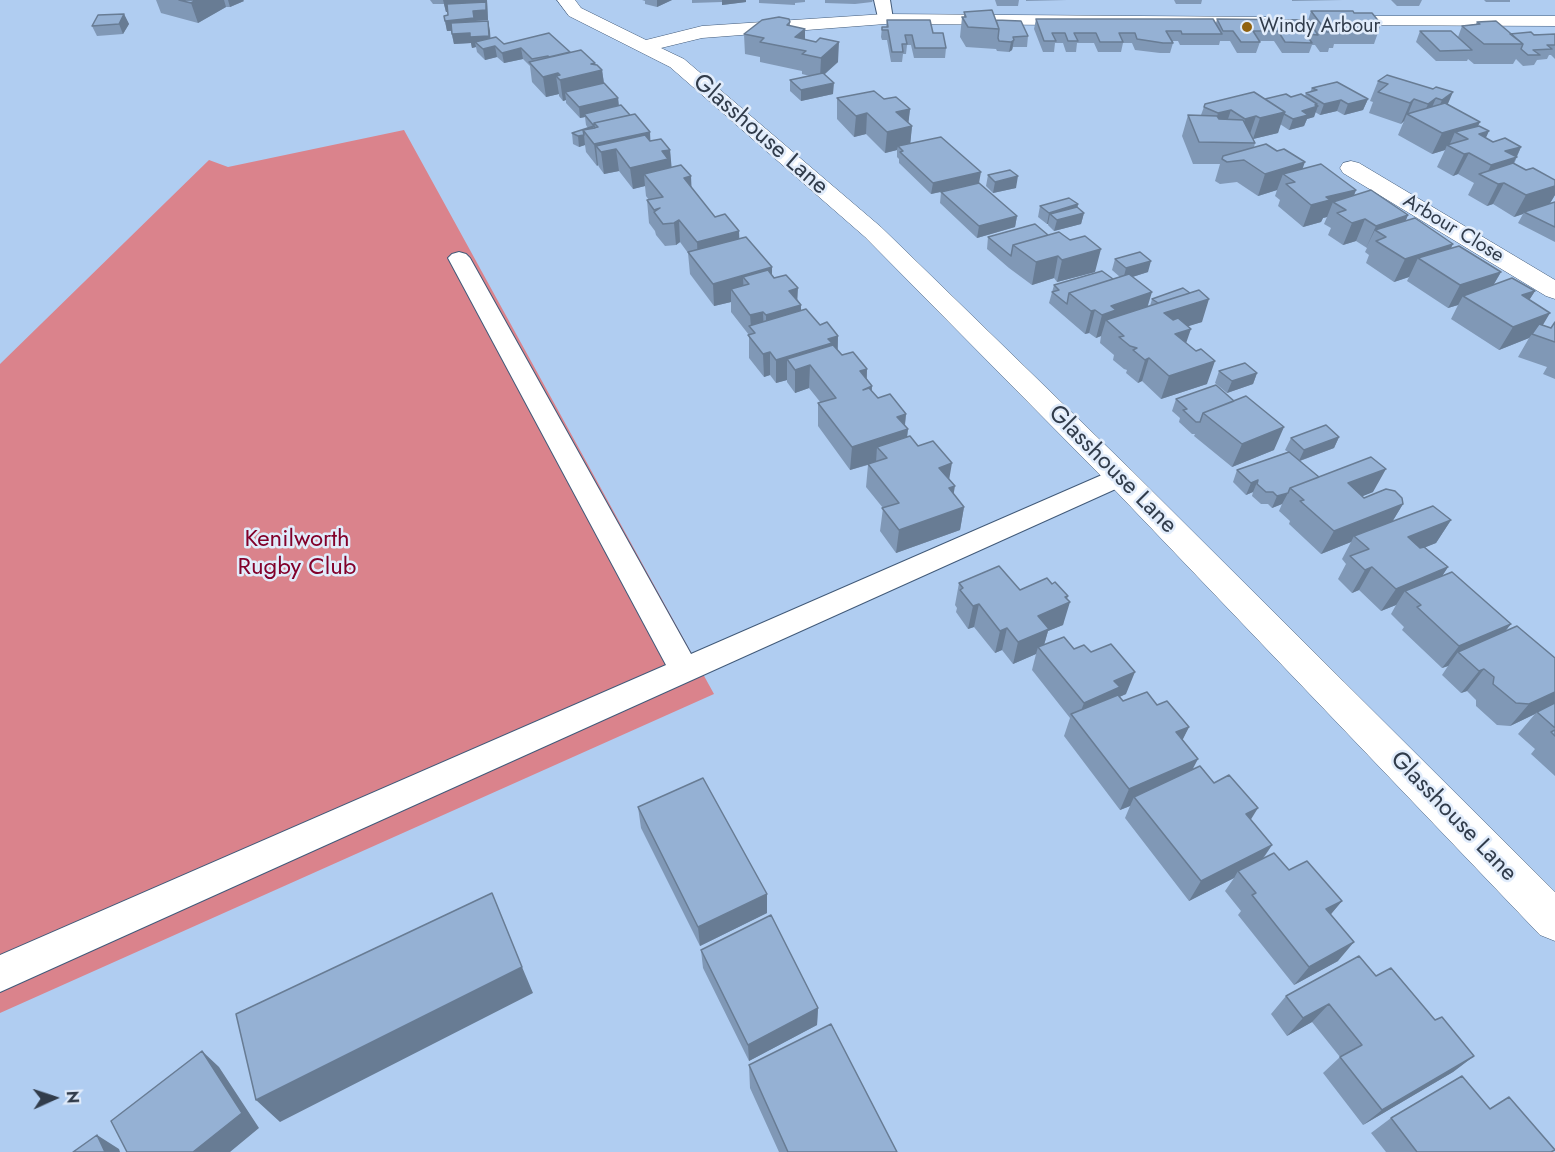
<!DOCTYPE html>
<html>
<head>
<meta charset="utf-8">
<style>
  body { margin:0 }
  #map { position:relative; width:1555px; height:1152px; overflow:hidden; background:#b0cdf1; font-family:Jost,sans-serif }
  canvas { display:block }
  .north { position:absolute; left:24px; top:1068px; width:60px; height:60px; -webkit-text-stroke:4px #e1ecfb; paint-order:stroke; rotate:87deg; font-size:16px; font-weight:700; line-height:24px; text-align:center; color:#313c4b }
  .north::after { content:''; display:block; margin:auto; width:21px; height:27px; background:#313c4b; clip-path:polygon(50% 0,100% 100%,50% 72%,0 100%) }
</style>
</head>
<body>
<div id="map">
<canvas width="1555" height="1152"></canvas>
<div class="north">N</div>
</div>
<script>
const c = document.querySelector('canvas').getContext('2d');
c.lineJoin = 'round';
function fill(path, color) { c.fillStyle = color; c.fill(path, 'evenodd'); }
function trace(path, color, width, dash) { c.strokeStyle = color; c.lineWidth = width; c.lineCap = dash ? 'butt' : 'round'; c.setLineDash(dash || []); c.stroke(path); }
function write(font, color, halo, rows, align = 'center') {
  c.font = font + ' Jost,sans-serif'; c.lineWidth = 5; c.setLineDash([]); c.textBaseline = 'middle'; c.strokeStyle = halo; c.fillStyle = color; for (const [text, x, y, turn = 0] of rows) {
    c.save(); c.translate(x, y); c.rotate((+turn || 0) * Math.PI / 180); c.textAlign = isNaN(turn) ? turn : align; if (halo) c.strokeText(text, 0, 0); c.fillText(text, 0, 0); c.restore();
  }
}
fill(new Path2D(`
  M 404,130 L 714,694 L 0,1013 L 0,364 L 209,160 L 228,167 Z`), '#da838c');
const service = new Path2D(`
  M 874,0 L 890,0 L 893,19 L 891,22 L 879,22 Z
  M 459,252 L 466,254 L 470,258 L 691,654 L 1111,471 L 1120,468 L 1129,471 L 1133,477 L 1129,483 L 0,992 L 0,955 L 666,665 L 448,258 L 452,254 Z`);
const minor = new Path2D(`
  M 1351,161 L 1359,163 L 1555,280 L 1555,299 L 1546,296 L 1343,173 L 1340,168 L 1343,163 Z`);
const tertiary = new Path2D(`
  M 557,0 L 575,0 L 581,8 L 646,40 L 702,26 L 885,14 L 1268,17 L 1271,21 L 1268,25 L 1262,26 L 885,24 L 702,38 L 661,48 L 684,59 L 881,227 L 1131,470 L 1555,892 L 1555,941 L 1540,935 L 1109,484 L 865,237 L 670,67 L 569,16 Z
  M 1334,16 L 1555,16 L 1555,26 L 1328,25 L 1325,21 L 1328,17 Z`);
trace(service, '#415a79', 2);
trace(minor, '#415a79', 1);
trace(tertiary, '#415a79', 1);
fill(service, '#fff');
fill(minor, '#fff');
fill(tertiary, '#fff');
fill(new Path2D(`
  M 156,0 L 243,0 L 244,1 L 230,7 L 226,7 L 198,23 L 161,13 Z
  M 430,0 L 487,0 L 488,20 L 475,21 L 475,22 L 490,31 L 490,38 L 504,44 L 570,52 L 595,65 L 602,70 L 604,83 L 618,98 L 619,106 L 650,141 L 670,150 L 671,168 L 691,187 L 715,217 L 739,239 L 772,275 L 798,300 L 801,305 L 801,311 L 820,325 L 838,336 L 838,350 L 842,355 L 867,369 L 867,379 L 872,391 L 878,398 L 906,414 L 905,426 L 908,429 L 907,437 L 950,480 L 954,494 L 964,507 L 960,530 L 896,553 L 880,531 L 883,508 L 866,487 L 868,465 L 850,470 L 818,426 L 818,403 L 821,403 L 809,388 L 795,393 L 787,382 L 787,380 L 776,383 L 770,375 L 764,377 L 749,358 L 749,335 L 731,312 L 731,302 L 714,306 L 690,274 L 688,253 L 680,242 L 676,245 L 665,246 L 656,235 L 655,231 L 649,223 L 647,200 L 649,200 L 646,196 L 645,186 L 633,189 L 619,171 L 604,174 L 599,167 L 598,165 L 597,166 L 586,152 L 585,145 L 579,147 L 573,144 L 572,133 L 588,128 L 586,125 L 585,117 L 580,118 L 566,103 L 566,100 L 563,101 L 559,96 L 559,94 L 546,97 L 532,82 L 530,66 L 523,59 L 504,63 L 497,57 L 485,60 L 477,52 L 476,47 L 472,48 L 471,43 L 454,44 L 451,31 L 447,31 L 445,21 L 448,15 L 448,12 L 446,12 L 444,4 L 433,4 Z
  M 642,0 L 672,0 L 657,7 L 645,4 L 645,1 Z
  M 692,0 L 746,0 L 746,2 L 722,5 L 722,2 L 692,3 Z
  M 759,0 L 805,0 L 805,2 L 795,3 L 795,5 L 759,3 Z
  M 825,0 L 873,0 L 872,2 L 855,4 L 825,3 Z
  M 995,0 L 1019,0 L 1018,6 L 997,6 Z
  M 1026,0 L 1067,0 L 1026,1 Z
  M 1174,0 L 1202,0 L 1201,4 L 1176,4 Z
  M 1292,0 L 1343,0 L 1292,1 Z
  M 1391,0 L 1422,0 L 1419,6 L 1397,6 Z
  M 1484,0 L 1510,0 L 1510,2 L 1486,2 Z
  M 1311,11 L 1354,13 L 1381,24 L 1374,44 L 1334,44 L 1333,48 L 1329,48 L 1328,52 L 1320,52 L 1315,45 L 1312,45 L 1309,53 L 1282,53 L 1274,41 L 1259,41 L 1260,42 L 1256,53 L 1237,53 L 1230,41 L 1220,41 L 1219,45 L 1180,45 L 1178,41 L 1172,41 L 1173,43 L 1170,53 L 1160,53 L 1135,50 L 1132,43 L 1123,43 L 1121,52 L 1098,52 L 1094,43 L 1077,43 L 1076,52 L 1066,52 L 1063,43 L 1055,43 L 1054,52 L 1043,52 L 1034,29 L 1036,19 L 1216,23 L 1217,19 L 1308,20 Z
  M 964,12 L 996,20 L 1028,36 L 1027,47 L 1013,47 L 1012,50 L 1009,52 L 997,51 L 996,49 L 966,47 L 960,37 L 962,17 L 964,17 Z
  M 124,14 L 129,24 L 123,34 L 97,36 L 92,26 Z
  M 887,20 L 933,33 L 946,48 L 945,58 L 914,58 L 911,45 L 907,45 L 906,54 L 903,54 L 902,62 L 891,62 L 887,40 L 882,40 L 881,37 L 882,27 L 886,27 Z
  M 790,22 L 790,26 L 805,29 L 805,39 L 838,62 L 824,75 L 833,94 L 801,101 L 790,91 L 790,80 L 810,76 L 802,74 L 802,71 L 760,62 L 760,57 L 745,54 L 744,34 Z
  M 1477,22 L 1510,34 L 1555,34 L 1555,59 L 1551,55 L 1549,55 L 1547,59 L 1537,60 L 1534,65 L 1523,66 L 1516,59 L 1513,64 L 1474,64 L 1468,59 L 1467,61 L 1436,61 L 1416,42 L 1420,31 L 1458,37 L 1462,26 L 1476,24 Z
  M 1378,81 L 1433,89 L 1447,105 L 1478,126 L 1486,138 L 1493,142 L 1521,147 L 1514,164 L 1526,170 L 1555,180 L 1555,195 L 1550,203 L 1555,202 L 1555,242 L 1518,223 L 1523,214 L 1514,217 L 1493,204 L 1487,206 L 1468,195 L 1474,183 L 1458,174 L 1453,176 L 1437,167 L 1445,150 L 1432,154 L 1398,135 L 1404,121 L 1401,124 L 1369,113 L 1373,102 L 1370,101 Z
  M 1312,88 L 1368,99 L 1363,110 L 1344,115 L 1337,111 L 1320,115 L 1315,112 L 1314,117 L 1307,119 L 1304,126 L 1289,130 L 1280,124 L 1278,133 L 1253,139 L 1255,143 L 1254,147 L 1303,169 L 1356,190 L 1354,196 L 1408,215 L 1406,220 L 1452,248 L 1501,272 L 1494,284 L 1535,291 L 1529,300 L 1543,325 L 1551,328 L 1555,322 L 1555,379 L 1543,374 L 1547,367 L 1518,357 L 1529,338 L 1499,350 L 1451,319 L 1458,305 L 1448,308 L 1407,281 L 1409,277 L 1394,282 L 1366,263 L 1369,255 L 1365,252 L 1367,248 L 1356,241 L 1343,245 L 1328,235 L 1331,228 L 1324,224 L 1327,217 L 1323,218 L 1321,222 L 1303,227 L 1278,206 L 1280,200 L 1275,196 L 1277,190 L 1258,196 L 1237,182 L 1220,184 L 1215,181 L 1220,164 L 1193,164 L 1182,136 L 1188,115 L 1201,115 L 1205,104 L 1305,96 L 1306,93 L 1310,92 Z
  M 837,98 L 884,99 L 910,109 L 908,123 L 912,126 L 910,143 L 979,183 L 1017,216 L 1015,227 L 977,238 L 940,203 L 941,192 L 931,194 L 899,163 L 899,159 L 897,157 L 897,150 L 885,153 L 866,134 L 854,137 L 837,119 Z
  M 988,175 L 1016,188 L 993,193 L 986,186 Z
  M 1078,204 L 1077,208 L 1084,213 L 1081,224 L 1054,231 L 1048,225 L 1048,224 L 1047,224 L 1038,217 L 1040,206 Z
  M 1048,235 L 1095,272 L 1057,282 L 1054,278 L 1032,285 L 1009,268 L 987,249 L 988,237 Z
  M 1115,259 L 1148,272 L 1132,277 L 1148,306 L 1150,306 L 1152,299 L 1202,322 L 1187,326 L 1186,343 L 1207,384 L 1161,399 L 1142,381 L 1138,383 L 1126,373 L 1127,370 L 1124,369 L 1113,360 L 1114,355 L 1100,343 L 1101,336 L 1096,338 L 1089,333 L 1085,334 L 1049,303 L 1054,285 L 1113,279 L 1120,277 L 1112,270 Z
  M 1219,371 L 1257,373 L 1253,384 L 1227,393 L 1215,383 Z
  M 1176,399 L 1274,450 L 1232,467 L 1194,436 L 1195,434 L 1192,434 L 1179,422 L 1180,418 L 1172,411 Z
  M 1339,437 L 1334,448 L 1300,461 L 1319,477 L 1373,492 L 1362,496 L 1364,498 L 1403,504 L 1392,522 L 1451,520 L 1436,543 L 1425,547 L 1448,567 L 1442,576 L 1506,631 L 1555,658 L 1555,776 L 1531,754 L 1535,749 L 1518,734 L 1535,714 L 1510,726 L 1497,725 L 1476,706 L 1476,700 L 1467,691 L 1461,693 L 1442,675 L 1448,666 L 1442,668 L 1402,630 L 1404,627 L 1391,614 L 1396,605 L 1381,611 L 1359,590 L 1352,593 L 1338,579 L 1346,564 L 1342,559 L 1351,542 L 1321,554 L 1289,524 L 1290,521 L 1279,511 L 1282,504 L 1272,508 L 1268,504 L 1261,504 L 1252,496 L 1253,492 L 1246,495 L 1233,482 L 1237,470 L 1288,452 L 1285,450 L 1291,438 Z
  M 959,583 L 1020,590 L 1067,599 L 1063,625 L 1048,631 L 1044,645 L 1074,649 L 1126,694 L 1119,697 L 1123,701 L 1157,705 L 1189,727 L 1182,740 L 1193,769 L 1214,783 L 1251,820 L 1272,845 L 1263,859 L 1289,870 L 1342,901 L 1331,914 L 1338,961 L 1294,985 L 1238,915 L 1241,911 L 1225,891 L 1234,878 L 1189,901 L 1125,818 L 1130,806 L 1120,810 L 1064,736 L 1070,718 L 1032,670 L 1036,654 L 1013,664 L 1002,650 L 995,653 L 974,627 L 968,629 L 956,612 L 957,608 L 955,605 Z
  M 638,807 L 767,894 L 767,913 L 700,946 L 641,828 Z
  M 701,950 L 818,1008 L 817,1025 L 749,1061 L 703,968 Z
  M 1376,976 L 1435,1020 L 1474,1056 L 1453,1072 L 1363,1125 L 1323,1073 L 1340,1057 L 1312,1022 L 1287,1036 L 1271,1014 L 1286,996 Z
  M 749,1065 L 897,1152 L 779,1152 L 750,1088 Z
  M 1490,1109 L 1551,1152 L 1386,1152 L 1371,1133 L 1391,1118 Z`), '#8098b6');
fill(new Path2D(`
  M 196,0 L 224,0 L 226,7 L 198,23 L 191,3 Z
  M 228,0 L 243,0 L 244,1 L 230,7 Z
  M 443,0 L 487,0 L 488,20 L 475,21 L 476,29 L 447,31 L 445,21 L 486,7 L 446,12 Z
  M 657,0 L 672,0 L 657,7 Z
  M 722,0 L 746,0 L 746,2 L 722,5 Z
  M 124,14 L 129,24 L 123,34 L 119,24 Z
  M 488,21 L 490,31 L 491,46 L 475,42 L 476,47 L 472,48 L 471,43 L 454,44 L 452,34 Z
  M 805,29 L 805,49 L 795,37 Z
  M 1014,40 L 1012,50 L 1009,52 L 1011,42 Z
  M 839,42 L 838,62 L 820,78 L 821,58 Z
  M 495,46 L 497,57 L 485,60 L 483,49 Z
  M 521,48 L 523,59 L 504,63 L 502,53 Z
  M 595,63 L 596,72 L 602,70 L 605,91 L 565,92 L 566,100 L 563,101 L 560,80 L 591,64 Z
  M 558,73 L 559,79 L 556,76 L 559,94 L 546,97 L 543,77 Z
  M 834,83 L 833,94 L 801,101 L 801,90 Z
  M 1453,92 L 1444,113 L 1433,121 L 1442,100 Z
  M 618,98 L 619,109 L 584,114 L 585,117 L 580,118 L 579,107 Z
  M 1436,98 L 1427,119 L 1421,121 L 1428,104 Z
  M 1368,99 L 1363,110 L 1344,115 L 1348,104 Z
  M 1414,99 L 1408,114 L 1407,114 L 1404,121 L 1401,124 L 1410,103 Z
  M 1341,100 L 1337,111 L 1320,115 L 1324,104 Z
  M 1317,104 L 1316,107 L 1318,106 L 1314,117 L 1307,119 L 1304,126 L 1289,130 L 1293,119 L 1302,111 Z
  M 910,109 L 908,127 L 912,126 L 910,147 L 898,146 L 897,150 L 885,153 L 887,132 L 896,112 Z
  M 1231,110 L 1224,131 L 1212,134 L 1218,113 Z
  M 1285,112 L 1278,133 L 1253,139 L 1260,118 Z
  M 867,113 L 866,134 L 854,137 L 856,116 Z
  M 1256,116 L 1249,137 L 1238,140 L 1245,119 Z
  M 1480,122 L 1470,143 L 1468,139 L 1455,132 L 1449,146 L 1447,145 L 1445,150 L 1432,154 L 1442,133 Z
  M 1489,131 L 1479,153 L 1479,134 Z
  M 650,132 L 651,153 L 616,149 L 619,171 L 604,174 L 601,152 L 596,146 L 598,165 L 597,166 L 594,144 Z
  M 584,135 L 585,145 L 579,147 L 578,136 Z
  M 1521,147 L 1506,179 L 1485,177 L 1491,165 L 1505,151 Z
  M 670,150 L 672,171 L 644,174 L 645,186 L 633,189 L 630,168 L 662,151 Z
  M 1469,153 L 1458,174 L 1453,176 L 1464,154 Z
  M 1305,162 L 1297,184 L 1283,174 L 1277,190 L 1258,196 L 1265,174 Z
  M 981,172 L 979,183 L 931,194 L 933,183 Z
  M 691,176 L 692,198 L 684,178 Z
  M 1018,176 L 1016,188 L 993,193 L 995,182 Z
  M 1504,183 L 1493,204 L 1487,206 L 1498,184 Z
  M 1555,186 L 1555,195 L 1549,205 L 1524,212 L 1523,214 L 1514,217 L 1526,195 Z
  M 1356,190 L 1347,211 L 1333,202 L 1327,217 L 1323,218 L 1321,222 L 1303,227 L 1311,205 L 1326,197 Z
  M 1078,204 L 1076,215 L 1084,213 L 1081,224 L 1054,231 L 1057,220 L 1050,214 L 1048,224 L 1047,224 L 1049,213 Z
  M 1408,215 L 1398,238 L 1386,237 L 1375,230 L 1366,248 L 1376,226 Z
  M 1017,216 L 1015,227 L 977,238 L 979,226 Z
  M 1365,219 L 1356,241 L 1343,245 L 1352,223 Z
  M 679,220 L 680,242 L 676,245 L 674,223 Z
  M 739,231 L 740,253 L 698,265 L 697,242 Z
  M 1453,244 L 1442,267 L 1418,258 L 1409,277 L 1394,282 L 1405,259 Z
  M 1101,249 L 1095,272 L 1057,282 L 1062,260 Z
  M 1058,256 L 1054,278 L 1032,285 L 1036,262 Z
  M 1151,261 L 1148,272 L 1123,280 L 1126,268 Z
  M 772,267 L 772,290 L 749,284 L 743,277 L 744,298 L 731,289 L 731,302 L 714,306 L 713,284 Z
  M 1501,272 L 1488,294 L 1463,296 L 1458,305 L 1448,308 L 1460,285 Z
  M 798,288 L 797,306 L 801,305 L 801,328 L 766,338 L 766,315 L 789,291 Z
  M 1535,291 L 1521,313 L 1522,295 Z
  M 1152,292 L 1145,315 L 1106,320 L 1101,336 L 1096,338 L 1102,315 L 1111,306 Z
  M 1209,299 L 1202,322 L 1157,336 L 1164,308 Z
  M 1095,310 L 1089,333 L 1085,334 L 1091,311 Z
  M 763,312 L 764,334 L 755,333 L 751,327 L 750,315 Z
  M 1550,313 L 1537,335 L 1532,334 L 1529,338 L 1499,350 L 1513,327 Z
  M 1191,329 L 1183,352 L 1175,334 Z
  M 838,336 L 837,359 L 810,365 L 809,388 L 795,393 L 795,370 L 787,359 L 787,380 L 776,383 L 776,360 L 828,339 Z
  M 770,352 L 770,375 L 764,377 L 763,354 Z
  M 1149,358 L 1142,381 L 1138,383 L 1145,360 Z
  M 1215,361 L 1207,384 L 1161,399 L 1169,376 Z
  M 867,369 L 866,389 L 872,386 L 871,409 L 860,371 Z
  M 1257,373 L 1253,384 L 1227,393 L 1232,381 Z
  M 906,414 L 904,431 L 908,429 L 905,453 L 877,447 L 876,462 L 850,470 L 852,447 L 897,417 Z
  M 1284,427 L 1274,450 L 1232,467 L 1242,444 Z
  M 1339,437 L 1334,448 L 1299,461 L 1304,450 Z
  M 952,463 L 948,486 L 939,468 Z
  M 1386,469 L 1373,492 L 1336,507 L 1348,483 Z
  M 1258,480 L 1253,492 L 1246,495 L 1251,483 Z
  M 955,486 L 951,509 L 949,488 Z
  M 1288,493 L 1282,504 L 1272,508 L 1277,496 Z
  M 1403,504 L 1389,527 L 1354,536 L 1351,542 L 1321,554 L 1334,531 Z
  M 964,507 L 960,530 L 896,553 L 899,530 Z
  M 1451,520 L 1436,543 L 1394,560 L 1408,537 Z
  M 1372,567 L 1359,590 L 1352,593 L 1365,570 Z
  M 1448,567 L 1433,590 L 1405,591 L 1396,605 L 1381,611 L 1396,589 Z
  M 1068,596 L 1065,604 L 1070,602 L 1063,625 L 1048,631 L 1042,652 L 1038,647 L 1036,654 L 1013,664 L 1018,642 L 1038,616 Z
  M 979,604 L 974,627 L 968,629 L 973,606 Z
  M 1511,624 L 1494,646 L 1458,652 L 1448,666 L 1442,668 L 1459,646 Z
  M 1007,628 L 1002,650 L 995,653 L 1000,631 Z
  M 1484,669 L 1467,691 L 1461,693 L 1479,671 Z
  M 1135,672 L 1126,694 L 1115,699 L 1077,721 L 1084,703 L 1114,681 Z
  M 1555,692 L 1555,705 L 1537,712 L 1535,714 L 1510,726 L 1529,704 Z
  M 1189,727 L 1178,749 L 1176,732 Z
  M 1198,759 L 1187,780 L 1134,797 L 1130,806 L 1120,810 L 1129,789 Z
  M 1258,808 L 1245,829 L 1246,814 Z
  M 1272,845 L 1258,865 L 1238,871 L 1234,878 L 1189,901 L 1201,881 Z
  M 767,894 L 767,913 L 700,946 L 698,927 Z
  M 1342,901 L 1326,920 L 1326,909 Z
  M 1354,942 L 1338,961 L 1294,985 L 1309,967 Z
  M 522,967 L 533,993 L 280,1122 L 256,1100 Z
  M 1329,1004 L 1312,1022 L 1287,1036 L 1303,1018 Z
  M 818,1008 L 817,1025 L 749,1061 L 748,1045 Z
  M 202,1051 L 219,1067 L 259,1128 L 230,1152 L 193,1152 Z
  M 1474,1056 L 1453,1072 L 1363,1125 L 1382,1110 Z
  M 97,1135 L 119,1149 L 120,1152 L 105,1152 Z`), '#687c94');
const building = new Path2D(`
  M 179,0 L 196,0 L 191,3 Z
  M 486,2 L 486,10 L 473,11 L 474,18 L 445,21 L 444,16 L 448,15 L 447,4 Z
  M 992,10 L 999,29 L 968,27 L 962,17 L 966,17 L 964,12 Z
  M 1311,11 L 1353,11 L 1354,13 L 1372,13 L 1381,24 L 1337,24 L 1340,28 L 1333,28 L 1335,32 L 1327,32 Z
  M 124,14 L 119,24 L 92,26 L 98,15 Z
  M 779,17 L 789,19 L 790,22 L 787,25 L 805,29 L 795,37 L 816,42 L 820,38 L 839,42 L 821,58 L 802,54 L 806,51 L 760,42 L 764,38 L 744,34 L 762,20 Z
  M 1036,19 L 1213,19 L 1222,34 L 1182,34 L 1181,31 L 1166,31 L 1173,43 L 1163,43 L 1137,39 L 1135,33 L 1119,33 L 1123,42 L 1100,42 L 1096,33 L 1074,33 L 1078,41 L 1068,41 L 1065,33 L 1052,33 L 1056,41 L 1044,41 Z
  M 1217,19 L 1308,20 L 1318,35 L 1306,34 L 1312,43 L 1285,42 L 1278,31 L 1253,31 L 1260,42 L 1241,42 L 1233,31 L 1223,31 Z
  M 887,20 L 930,20 L 933,33 L 943,33 L 946,48 L 915,48 L 912,35 L 905,35 L 907,44 L 902,44 L 903,52 L 892,52 L 888,30 L 882,30 L 882,27 L 888,27 Z
  M 996,20 L 1021,21 L 1028,36 L 1013,37 L 1014,40 L 1011,42 L 999,41 L 998,38 L 999,29 Z
  M 488,21 L 489,36 L 470,37 L 470,33 L 452,34 L 451,23 Z
  M 1496,21 L 1523,44 L 1484,44 L 1462,26 L 1480,24 L 1477,22 Z
  M 1420,31 L 1451,31 L 1472,50 L 1440,51 Z
  M 1531,32 L 1534,35 L 1555,34 L 1555,45 L 1547,45 L 1552,49 L 1533,50 L 1540,55 L 1528,55 L 1521,49 L 1523,44 L 1510,34 Z
  M 549,33 L 570,52 L 549,57 L 548,56 L 532,59 L 521,48 L 502,53 L 495,46 L 483,49 L 475,42 L 496,37 L 504,44 Z
  M 581,50 L 595,63 L 591,64 L 597,65 L 602,70 L 560,80 L 556,76 L 560,75 L 558,73 L 543,77 L 529,62 Z
  M 823,73 L 834,83 L 801,90 L 790,80 Z
  M 1387,75 L 1433,89 L 1436,87 L 1453,92 L 1442,100 L 1436,98 L 1428,104 L 1414,99 L 1410,103 L 1378,92 L 1388,84 L 1378,81 Z
  M 1337,82 L 1368,99 L 1348,104 L 1341,100 L 1324,104 L 1306,93 L 1317,90 L 1312,88 Z
  M 604,83 L 618,98 L 579,107 L 565,92 Z
  M 874,91 L 884,99 L 896,97 L 910,109 L 896,112 L 912,126 L 887,132 L 867,113 L 856,116 L 837,98 Z
  M 1254,92 L 1285,112 L 1260,118 L 1256,116 L 1245,119 L 1231,110 L 1218,113 L 1204,107 L 1205,104 Z
  M 1286,94 L 1291,97 L 1301,94 L 1317,104 L 1315,105 L 1318,106 L 1302,111 L 1308,115 L 1293,119 L 1284,114 L 1285,112 L 1265,99 Z
  M 1445,103 L 1480,122 L 1442,133 L 1407,114 Z
  M 621,105 L 630,115 L 594,123 L 594,126 L 584,114 Z
  M 635,114 L 650,132 L 594,144 L 583,130 L 598,127 L 594,123 Z
  M 1188,115 L 1217,116 L 1219,119 L 1243,120 L 1255,143 L 1199,142 Z
  M 594,126 L 595,128 L 583,130 L 584,135 L 578,136 L 572,133 Z
  M 1479,126 L 1489,131 L 1479,134 L 1493,142 L 1505,138 L 1521,147 L 1505,151 L 1517,157 L 1491,165 L 1469,153 L 1464,154 L 1447,145 L 1468,139 L 1455,132 Z
  M 645,135 L 650,141 L 661,139 L 670,150 L 662,151 L 668,159 L 630,168 L 616,149 L 601,152 L 596,146 Z
  M 941,137 L 981,172 L 933,183 L 900,152 L 903,151 L 898,146 Z
  M 1266,144 L 1277,151 L 1284,149 L 1305,162 L 1265,174 L 1244,160 L 1227,162 L 1222,159 L 1223,156 Z
  M 1513,163 L 1526,170 L 1533,168 L 1555,180 L 1555,186 L 1526,195 L 1504,183 L 1498,184 L 1479,174 Z
  M 1321,164 L 1356,190 L 1326,197 L 1330,200 L 1311,205 L 1286,184 L 1295,182 L 1283,174 Z
  M 681,165 L 691,176 L 684,178 L 715,217 L 725,214 L 739,231 L 697,242 L 679,220 L 674,223 L 663,224 L 654,212 L 660,208 L 654,210 L 647,200 L 663,197 L 644,174 Z
  M 1010,170 L 1018,176 L 995,182 L 988,175 Z
  M 979,183 L 1017,216 L 979,226 L 941,192 Z
  M 1371,190 L 1408,215 L 1376,226 L 1365,219 L 1352,223 L 1337,213 L 1346,210 L 1333,202 Z
  M 1069,198 L 1078,204 L 1049,213 L 1040,206 Z
  M 1555,202 L 1555,227 L 1524,212 Z
  M 1077,207 L 1084,213 L 1057,220 L 1050,214 Z
  M 1415,218 L 1453,244 L 1405,259 L 1376,241 L 1386,237 L 1375,230 Z
  M 1035,224 L 1048,235 L 1013,245 L 1011,256 L 988,237 Z
  M 1059,232 L 1070,240 L 1085,236 L 1101,249 L 1062,260 L 1058,256 L 1036,262 L 1013,245 Z
  M 746,237 L 772,267 L 713,284 L 688,252 Z
  M 1459,246 L 1501,272 L 1460,285 L 1418,258 Z
  M 1140,252 L 1151,261 L 1126,268 L 1115,259 Z
  M 768,270 L 774,278 L 786,275 L 798,288 L 789,291 L 801,305 L 766,315 L 763,312 L 750,315 L 731,289 L 749,284 L 743,277 Z
  M 1102,271 L 1113,279 L 1069,293 L 1067,304 L 1052,292 L 1059,290 L 1054,285 Z
  M 1129,274 L 1152,292 L 1111,306 L 1116,310 L 1102,315 L 1095,310 L 1091,311 L 1069,293 Z
  M 1512,278 L 1535,291 L 1522,295 L 1550,313 L 1513,327 L 1463,296 Z
  M 1183,288 L 1190,293 L 1158,303 L 1152,299 Z
  M 1199,290 L 1209,299 L 1164,313 L 1173,320 L 1178,318 L 1191,329 L 1175,334 L 1196,351 L 1201,349 L 1215,361 L 1169,376 L 1149,358 L 1145,360 L 1133,350 L 1137,348 L 1130,346 L 1119,337 L 1124,336 L 1106,320 Z
  M 806,309 L 820,325 L 827,322 L 838,336 L 828,339 L 832,343 L 776,360 L 770,352 L 763,354 L 748,335 L 755,333 L 749,326 Z
  M 1555,322 L 1555,342 L 1532,334 L 1539,324 L 1551,328 Z
  M 833,345 L 842,355 L 853,352 L 867,369 L 860,371 L 872,386 L 863,390 L 869,388 L 878,398 L 890,394 L 906,414 L 897,417 L 908,429 L 852,447 L 818,403 L 836,398 L 810,365 L 795,370 L 787,359 Z
  M 1245,363 L 1257,373 L 1232,381 L 1219,371 Z
  M 1216,385 L 1234,401 L 1203,413 L 1200,422 L 1196,422 L 1183,410 L 1187,409 L 1176,399 Z
  M 1246,396 L 1284,427 L 1242,444 L 1203,413 Z
  M 1326,425 L 1339,437 L 1304,450 L 1291,438 Z
  M 910,436 L 918,446 L 933,441 L 952,463 L 939,468 L 955,486 L 949,488 L 964,507 L 899,530 L 882,508 L 899,503 L 868,464 L 887,458 L 877,447 Z
  M 1289,452 L 1319,477 L 1290,488 L 1288,493 L 1277,496 L 1273,492 L 1266,492 L 1257,484 L 1258,480 L 1251,483 L 1237,470 Z
  M 1371,457 L 1386,469 L 1348,483 L 1364,498 L 1386,489 L 1395,491 L 1402,498 L 1403,504 L 1334,531 L 1300,501 L 1304,500 L 1290,488 Z
  M 1433,506 L 1451,520 L 1408,537 L 1420,548 L 1424,547 L 1448,567 L 1396,589 L 1372,567 L 1365,570 L 1350,556 L 1369,549 L 1354,536 Z
  M 999,566 L 1020,590 L 1047,578 L 1052,584 L 1055,582 L 1068,596 L 1065,597 L 1070,602 L 1038,616 L 1049,629 L 1018,642 L 1007,628 L 1000,631 L 979,604 L 973,606 L 960,590 L 963,588 L 959,583 Z
  M 1452,572 L 1511,624 L 1459,646 L 1417,607 L 1421,605 L 1405,591 Z
  M 1517,626 L 1555,658 L 1555,692 L 1529,704 L 1516,703 L 1493,684 L 1494,677 L 1484,669 L 1479,671 L 1458,652 Z
  M 1064,637 L 1074,649 L 1084,645 L 1091,652 L 1111,644 L 1135,672 L 1114,681 L 1120,687 L 1084,703 L 1038,647 Z
  M 1147,692 L 1157,705 L 1167,701 L 1189,727 L 1176,732 L 1198,759 L 1129,789 L 1071,714 L 1118,695 L 1123,701 Z
  M 1555,703 L 1555,728 L 1537,712 Z
  M 1555,730 L 1555,736 L 1551,732 Z
  M 1200,766 L 1214,783 L 1229,775 L 1258,808 L 1246,814 L 1272,845 L 1201,881 L 1134,797 Z
  M 703,778 L 767,894 L 698,927 L 638,807 Z
  M 1274,853 L 1289,870 L 1307,861 L 1342,901 L 1326,909 L 1354,942 L 1309,967 L 1252,895 L 1256,893 L 1238,871 Z
  M 492,893 L 522,967 L 256,1100 L 236,1014 Z
  M 771,915 L 818,1008 L 748,1045 L 701,950 Z
  M 1359,956 L 1376,976 L 1391,968 L 1435,1020 L 1442,1017 L 1474,1056 L 1382,1110 L 1340,1057 L 1362,1045 L 1329,1004 L 1303,1018 L 1286,996 Z
  M 831,1024 L 897,1152 L 788,1152 L 749,1065 Z
  M 202,1051 L 242,1113 L 193,1152 L 127,1152 L 111,1121 Z
  M 1462,1076 L 1490,1109 L 1509,1097 L 1555,1150 L 1551,1152 L 1417,1152 L 1391,1118 Z
  M 97,1135 L 105,1152 L 73,1152 Z`);
fill(building, '#95b1d4');
trace(building, '#687c94', 1.5);
for (const [x, y, r, color] of [
  [1247,27,6,"#91620f"]
]) { const dot = new Path2D(); dot.arc(x, y, r, 0, 2 * Math.PI); c.fillStyle = color; c.fill(dot); trace(dot, '#e1ecfb', 2); }
write('20px', '#313c4b', '#e1ecfb', [
  ["Windy Arbour",1259,27]
], 'left');
write('20px', '#313c4b', '#e1ecfb', [
  ["Arbour Close",1453,229,31]
]);
write('24px', '#313c4b', '#e1ecfb', [
  ["Glasshouse Lane",760,135,41],
  ["Glasshouse Lane",1112,470,45],
  ["Glasshouse Lane",1453,817,46]
]);
write('24px', '#82012a', '#e1ecfb', [
  ["Kenilworth",297,540],
  ["Rugby Club",297,568]
]);
</script>
</body>
</html>
